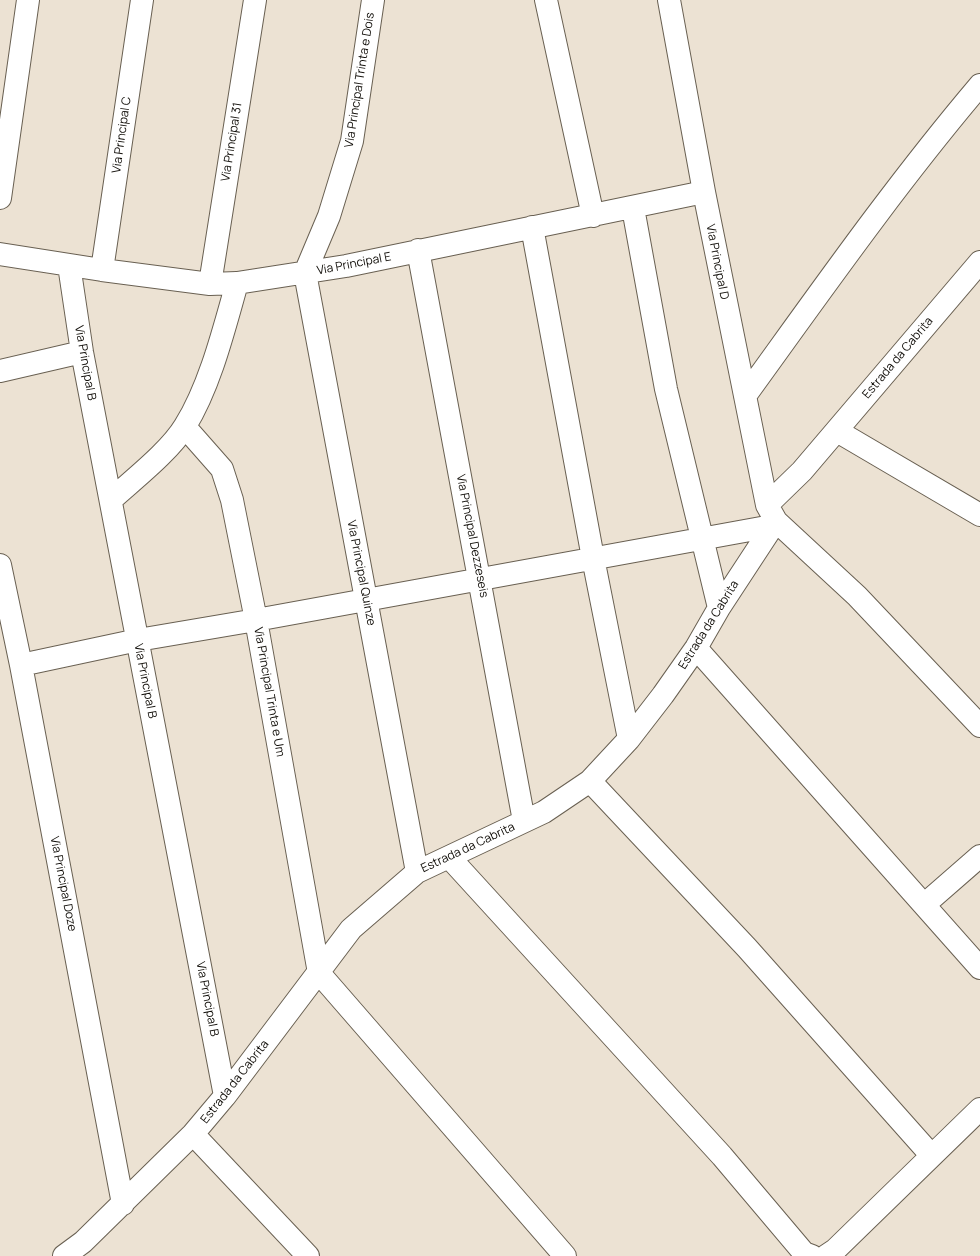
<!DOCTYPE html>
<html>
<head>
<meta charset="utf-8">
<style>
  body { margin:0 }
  canvas { display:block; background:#ece2d3 }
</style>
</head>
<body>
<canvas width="980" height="1256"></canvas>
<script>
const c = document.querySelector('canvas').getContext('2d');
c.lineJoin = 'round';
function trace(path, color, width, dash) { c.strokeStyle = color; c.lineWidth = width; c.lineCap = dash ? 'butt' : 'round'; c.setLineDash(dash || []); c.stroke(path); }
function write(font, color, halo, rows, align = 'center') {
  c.font = font + ' Manrope,sans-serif'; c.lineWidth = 4; c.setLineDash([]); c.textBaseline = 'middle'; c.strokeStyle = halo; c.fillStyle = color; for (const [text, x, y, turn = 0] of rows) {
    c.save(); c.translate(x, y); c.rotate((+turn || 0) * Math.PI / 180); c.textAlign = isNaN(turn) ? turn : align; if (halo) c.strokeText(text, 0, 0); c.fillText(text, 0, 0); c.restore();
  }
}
const minor = new Path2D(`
  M 373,0 L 352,141 L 329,216 L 305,273 L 417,872
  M 546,0 L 593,216
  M 669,0 L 704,192 L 767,505 L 776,521 L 857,596 L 980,726
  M 0,198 L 28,0
  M 633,208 L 666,389 L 719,608
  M 532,227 L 593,558 L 629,739
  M 418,250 L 524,821
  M 0,254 L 102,270 L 210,284 L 237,283 L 346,266 L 704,192
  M 69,265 L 82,352 L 225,1096
  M 102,270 L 142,0
  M 210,284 L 255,0
  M 0,371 L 82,352
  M 745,396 C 821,291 896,184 980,85
  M 185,427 L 222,469 L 232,500 L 256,620 L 319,973 L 565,1256
  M 837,431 L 980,515
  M 112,499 C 134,479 170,451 185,426 C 210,386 224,329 237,283
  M 767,505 L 802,471 L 980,262
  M 0,565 L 21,665 L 123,1204
  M 696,648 L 980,968
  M 21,665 L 138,640 L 256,620 L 772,526
  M 590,781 L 747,948 L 931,1155
  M 449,857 L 722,1156 L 804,1253 L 812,1256
  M 925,904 L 980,856
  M 193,1134 L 308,1256
  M 64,1256 L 83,1242 L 193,1134 L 225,1096 L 351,929 L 417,872 L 544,812 L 590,781 L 629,739 L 663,695 L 696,648 L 719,608 L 776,521
  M 826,1256 L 835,1250 L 980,1109`);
trace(minor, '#696052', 24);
trace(minor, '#fff', 22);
write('12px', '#110e09', '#fff', [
  ["Via Principal Trinta e Dois",360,80,-81],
  ["Via Principal C",122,135,-82],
  ["Via Principal 31",232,142,-81],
  ["Via Principal D",717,262,79],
  ["Via Principal E",354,264,-11],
  ["Estrada da Cabrita",898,358,-50],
  ["Via Principal B",85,363,80],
  ["Via Principal Dezzeseis",472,536,79],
  ["Via Principal Quinze",361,573,79],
  ["Estrada da Cabrita",709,625,-58],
  ["Via Principal B",145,681,79],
  ["Via Principal Trinta e Um",269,692,80],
  ["Estrada da Cabrita",468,848,-25],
  ["Via Principal Doze",63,884,79],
  ["Via Principal B",207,999,79],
  ["Estrada da Cabrita",235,1082,-52]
]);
</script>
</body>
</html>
